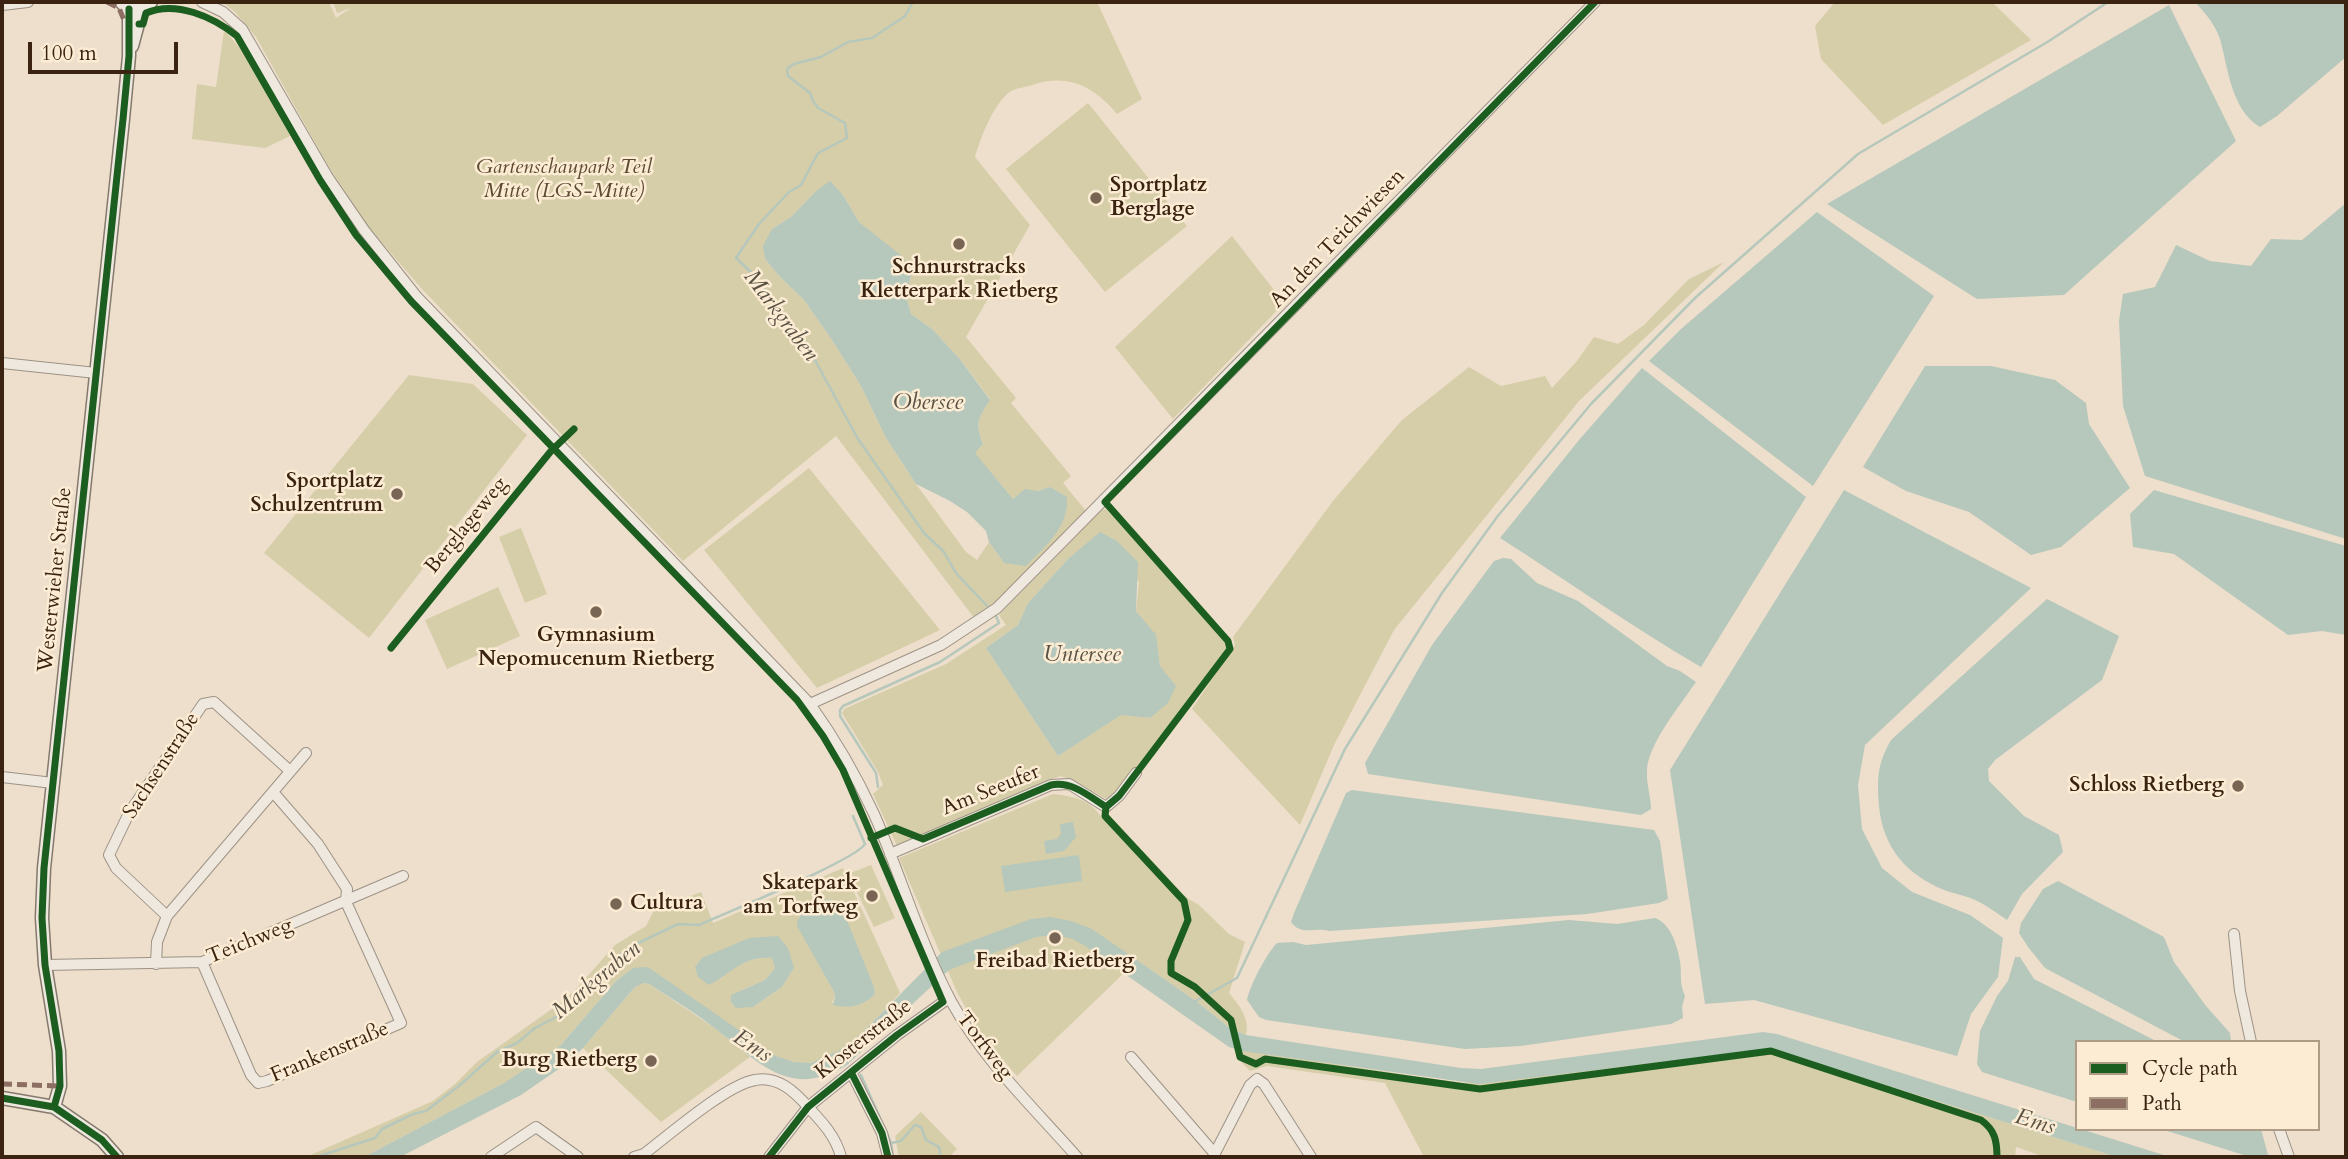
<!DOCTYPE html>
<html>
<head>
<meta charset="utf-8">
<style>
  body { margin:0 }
  #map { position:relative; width:2348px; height:1159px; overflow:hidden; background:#eddfcb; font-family:Cardo,serif }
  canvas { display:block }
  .frame { position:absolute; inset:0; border:4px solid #3b2312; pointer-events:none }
  .legend { position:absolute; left:2075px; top:1040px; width:245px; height:91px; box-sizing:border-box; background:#fcecd4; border:2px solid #af9c86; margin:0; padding:9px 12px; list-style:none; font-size:21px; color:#3b2312 }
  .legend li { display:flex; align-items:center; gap:14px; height:35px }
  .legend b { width:35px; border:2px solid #af9c86 }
  .scale { position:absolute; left:28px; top:42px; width:150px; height:32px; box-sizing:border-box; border:4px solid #3b2312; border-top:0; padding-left:9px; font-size:21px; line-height:24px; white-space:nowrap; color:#3b2312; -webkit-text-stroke:5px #fcecd4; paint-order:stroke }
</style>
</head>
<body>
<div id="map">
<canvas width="2348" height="1159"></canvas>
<div class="frame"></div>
<ul class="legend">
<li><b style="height:9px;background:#1b5e20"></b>Cycle path</li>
<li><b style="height:9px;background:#8d6e63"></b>Path</li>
</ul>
<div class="scale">100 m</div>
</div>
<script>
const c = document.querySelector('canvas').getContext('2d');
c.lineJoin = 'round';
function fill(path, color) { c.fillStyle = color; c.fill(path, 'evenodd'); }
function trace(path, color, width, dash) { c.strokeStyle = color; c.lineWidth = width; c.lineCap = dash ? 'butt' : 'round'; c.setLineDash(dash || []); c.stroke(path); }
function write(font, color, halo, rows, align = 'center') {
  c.font = font + ' Cardo,serif'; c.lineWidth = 5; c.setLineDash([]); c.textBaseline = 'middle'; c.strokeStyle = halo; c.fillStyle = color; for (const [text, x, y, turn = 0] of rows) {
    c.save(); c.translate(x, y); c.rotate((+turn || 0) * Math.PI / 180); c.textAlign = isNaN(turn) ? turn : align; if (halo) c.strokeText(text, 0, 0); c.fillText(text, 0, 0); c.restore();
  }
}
fill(new Path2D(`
  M 222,2 L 329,2 L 336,18 L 351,8 L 337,13 L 333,2 L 1097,2 L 1142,99 L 1117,114 C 1094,86 1067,73 1032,85 C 1026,87 1017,88 1011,91 C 994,102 980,139 975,157 L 1030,225 L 966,337 L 1016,398 L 1011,403 L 1071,476 L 1063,483 L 1086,511 L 998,602 L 975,619 L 836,436 L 683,561 L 422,289 L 369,228 L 327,164 L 256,37 L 235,12 ZM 815,192 L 843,195 L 859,222 L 911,276 L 906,296 L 911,314 L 932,329 L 959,358 L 990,399 C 978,418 975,423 983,444 L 974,453 L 1013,499 L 1050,487 L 1004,563 L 989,542 L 977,560 L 966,552 L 916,484 L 886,438 L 861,386 L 832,340 L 804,300 L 780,277 L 765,259 L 772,229 L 791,217 Z
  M 1835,2 L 1992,2 L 2031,40 L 1883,125 L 1821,59 L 1815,26 Z
  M 224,31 C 250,54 274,104 290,136 L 265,148 L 192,139 L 197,84 L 216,87 Z
  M 1088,103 L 1187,226 L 1105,292 L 1006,169 Z
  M 1232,236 L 1284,303 L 1173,419 L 1115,347 Z
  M 1724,262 L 1579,401 L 1394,630 L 1334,745 L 1300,825 L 1192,709 L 1235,645 L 1233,637 L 1333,501 L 1402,420 L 1469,367 L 1501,386 L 1545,376 L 1552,388 L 1577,361 L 1594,337 L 1618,344 L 1644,325 L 1689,279 Z
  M 409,375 L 473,384 L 527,435 L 369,638 L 264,553 Z
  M 809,468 L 940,630 L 817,688 L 704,550 Z
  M 1106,509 L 1227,642 L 1227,649 L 1116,793 L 1106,799 L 1070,779 L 1060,776 L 897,846 L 873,794 L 883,785 L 878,772 L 842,713 L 844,709 L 946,664 L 1006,625 L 999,615 L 1102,510 ZM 1100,533 L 1139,582 L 1136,611 L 1155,635 L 1160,666 L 1150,718 L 1121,714 L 1058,756 L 986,648 L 1018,625 L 1028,603 L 1068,559 Z
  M 521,528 L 547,594 L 525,603 L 499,537 Z
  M 498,587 L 520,636 L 447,669 L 425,620 Z
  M 1053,794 C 1077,797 1089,799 1104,820 L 1108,814 L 1187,898 L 1199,905 L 1229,934 L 1245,942 L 1229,993 C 1239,1005 1250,1018 1246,1035 L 1231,1029 L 1196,1001 L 1132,957 L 1122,975 L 1017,1076 L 980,1034 L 957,992 L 899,858 Z
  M 871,865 L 895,918 L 874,927 L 848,874 Z
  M 843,868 L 900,993 C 879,1016 841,1061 808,1063 C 797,1064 786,1060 776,1056 L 633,968 L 617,980 L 560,1046 L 504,1083 L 364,1157 L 306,1157 L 433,1101 L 455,1084 L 477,1062 L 563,1001 L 577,988 L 615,945 L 646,926 L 654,910 L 701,892 L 713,923 ZM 827,899 L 834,901 L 837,908 L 843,914 L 874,987 L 875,994 C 862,1007 849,1009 832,1003 L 835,996 L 833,990 L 824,973 L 805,911 ZM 749,938 L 794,968 L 782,987 L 753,1007 L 740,991 L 765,980 L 775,968 L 773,958 C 750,956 735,966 719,980 Z
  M 644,983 L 649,984 L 716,1029 L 750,1057 L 661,1122 L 583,1048 L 635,987 Z
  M 1235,1049 L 1461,1083 L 1770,1049 L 2117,1157 L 2045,1157 L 2016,1147 L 2015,1157 L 1424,1157 L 1385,1083 L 1267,1066 L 1250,1071 L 1238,1059 Z
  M 921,1112 L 957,1149 L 949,1157 L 899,1157 L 895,1136 Z`), '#d6cea9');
fill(new Path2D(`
  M 2195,2 L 2346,2 L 2346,57 L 2277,116 L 2260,127 C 2231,110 2228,67 2220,39 C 2215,24 2205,13 2195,2 Z
  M 2169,5 L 2236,141 L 2064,295 L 1977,299 L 1827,204 Z
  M 830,181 L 843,195 L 859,222 L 903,257 L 911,276 L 906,296 L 911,314 L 932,329 L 959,358 L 990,400 C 978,418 975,423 983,444 L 975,453 L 1013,499 L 1025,489 L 1038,491 L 1050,487 L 1067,497 C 1069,527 1046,546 1026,566 L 1004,563 L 989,542 L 986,531 L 967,512 L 950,501 L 916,484 L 886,438 L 861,386 L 832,340 L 804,300 L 780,277 L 765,259 L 763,246 L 772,229 L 791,217 L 815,192 Z
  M 2346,203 L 2346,539 L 2145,476 L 2123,406 L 2119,321 L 2123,294 L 2155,287 L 2176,245 L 2210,261 L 2251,266 L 2271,239 L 2302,240 Z
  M 1817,212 L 1934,296 L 1813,486 L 1649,361 L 1681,329 Z
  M 1925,366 L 1991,366 L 2055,380 L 2086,403 L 2089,424 L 2130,488 L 2061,547 L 2031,555 L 1969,512 L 1906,491 L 1863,467 Z
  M 1642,368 L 1806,497 L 1701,667 C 1632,627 1568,581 1500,538 L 1579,440 Z
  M 1844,490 L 2031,588 L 1865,745 L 1858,785 L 1862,829 L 1882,868 L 1912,892 L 1970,915 L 2003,938 L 1998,977 L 1971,1014 L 1957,1056 L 1754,1000 L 1705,1004 L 1670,770 Z
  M 2154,490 L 2346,546 L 2346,635 L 2322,631 L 2288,635 L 2174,554 L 2133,547 L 2130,514 Z
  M 1100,532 L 1117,541 L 1138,562 L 1136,611 L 1156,635 L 1160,666 L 1176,686 L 1168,703 L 1150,718 L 1121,715 L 1058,756 L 986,648 L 1018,625 L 1028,603 L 1068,559 Z
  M 1503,558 L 1511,559 L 1537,583 L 1578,601 L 1667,666 L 1680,671 L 1696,682 C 1681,704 1648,744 1647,770 C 1646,783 1651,797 1651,809 L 1641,815 L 1368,774 L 1365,763 L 1432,645 L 1494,561 Z
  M 2047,599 L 2119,636 L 2102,680 L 1995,760 L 1988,769 L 1989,781 L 2024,816 L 2059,835 L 2063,852 L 2022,894 L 2007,920 C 1997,913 1986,905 1975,900 C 1965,895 1954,894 1944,890 C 1906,874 1883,848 1879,806 C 1877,778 1877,765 1891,740 Z
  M 1352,790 L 1654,830 L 1660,841 L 1668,899 L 1659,903 L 1587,914 L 1329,931 C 1315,927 1301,936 1291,922 L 1294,913 L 1346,793 Z
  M 1073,822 L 1076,837 L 1064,851 L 1046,854 L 1044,841 L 1057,839 L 1061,834 L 1060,824 Z
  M 1079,855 L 1082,881 L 1005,892 L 1001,866 Z
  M 2058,881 L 2164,937 L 2174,962 L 2206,1006 L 2230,1033 L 2231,1042 L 2185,1042 L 2045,968 L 2028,947 L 2019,933 L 2021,923 L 2043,889 Z
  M 827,899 L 834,901 L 848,923 L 874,987 L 875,994 C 864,1006 849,1009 833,1005 L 835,996 L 833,990 L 797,926 C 798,911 814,905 827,899 Z
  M 1050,917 L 1071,921 L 1092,929 L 1196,1001 L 1231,1029 L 1246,1035 L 1461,1068 L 1481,1069 L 1763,1032 L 1777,1034 L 2170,1157 L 2117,1157 L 1770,1049 L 1479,1084 L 1242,1051 L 1229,1047 L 1085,946 L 1073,939 L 1056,935 L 1036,937 L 949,970 L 847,1065 C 790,1100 760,1063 717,1030 C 696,1013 672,999 649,984 L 644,983 L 635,987 L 583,1048 L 563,1066 L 521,1095 L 400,1157 L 364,1157 L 504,1083 L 560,1046 L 617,980 L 633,968 L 648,967 L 776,1056 L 794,1062 L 811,1063 L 838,1051 L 861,1034 L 942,952 L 1031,919 Z
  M 1655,918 C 1671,924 1677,945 1680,961 C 1682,974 1679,984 1685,996 L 1682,1007 L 1683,1018 L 1671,1024 L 1521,1046 L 1465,1049 L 1266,1020 L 1259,1017 L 1247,1000 C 1250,985 1267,953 1277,943 L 1293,942 L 1306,945 L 1569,920 L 1617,924 Z
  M 778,936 L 788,948 L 794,968 L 782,987 L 753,1007 L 736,1008 L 731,1002 L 731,995 L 765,980 L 775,968 L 772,958 C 742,956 733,973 709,985 L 698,977 L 695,967 L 702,958 L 749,938 Z
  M 2015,957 L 2020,957 L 2034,979 L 2158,1042 L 2077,1042 L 2077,1102 L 1982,1072 L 1977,1064 L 1980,1031 L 1997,996 L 2008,981 Z
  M 2161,1129 L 2261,1129 L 2268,1155 L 2267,1157 L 2250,1157 Z`), '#b6c7bc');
trace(new Path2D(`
  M 913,2 L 905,16 L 872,38 L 848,42 L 821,57 L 794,64 L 787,69 L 788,76 L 810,93 L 813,101 L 818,108 L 845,123 L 847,138 L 818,153 L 801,185 L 789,192 L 759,224 L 736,258 L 753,274 L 804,340 L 858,439 L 924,533 L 944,552 L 956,573 L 988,607
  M 878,787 L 876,773 L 840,716 L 840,710 L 843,706 L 940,662 L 999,623 L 996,616
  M 1194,1002 L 1237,978 L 1345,749 L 1442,593 L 1497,517 L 1591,404 L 1695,298 L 1858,154 L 2049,41 L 2108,2
  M 861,1075 L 884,1127
  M 887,1133 L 891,1143 L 893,1157
  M 891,1143 L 901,1141 L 915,1125 L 921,1127 L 926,1140 L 939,1147 L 941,1157
  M 316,1157 L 375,1138 L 382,1129 L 413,1114 L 426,1111 L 460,1085 L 497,1052 L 517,1043 L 535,1028 L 558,1016 L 606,967 L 630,947 L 678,924 L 699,925 C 725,913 856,860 865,844 L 853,816`), '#b6c7bc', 2.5);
const minor = new Path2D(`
  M 202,2 L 223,12 L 242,29 L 327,176 L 364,230 L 417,297 L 810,704 C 835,739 856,775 874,814 C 901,875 919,941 951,1001 C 983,1060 1033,1107 1077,1157
  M 2,5 L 28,2
  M 2,363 L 96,373
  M 810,704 L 941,645 L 997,608 L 1595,2
  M 2,777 L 53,783
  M 890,854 L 1051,785 L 1069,784 L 1106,807 L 1119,796 L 1136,773
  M 167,916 L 116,868 L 109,855 L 129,813 L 203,704 L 214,702 L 290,771
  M 2234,934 L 2240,991 L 2251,1042
  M 202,962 L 251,1075 L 258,1083 L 267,1081 L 401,1023 L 346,902 L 347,889 L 318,844 L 273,792
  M 156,964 L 157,942 L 167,916 L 306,753
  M 45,965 L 202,962 L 403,876
  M 1131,1057 L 1215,1154
  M 851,1072 L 882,1133 L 888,1157
  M 2279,1129 L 2289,1157
  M 491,1157 L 536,1127 L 578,1157
  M 634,1157 L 644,1154 C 669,1135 726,1085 755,1080 C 778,1075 796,1093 809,1108 C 823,1123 836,1137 841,1157
  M 769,1157 L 808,1107 L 897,1035 L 949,998
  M 1213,1157 L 1250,1085 L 1257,1079 L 1264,1084 L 1311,1157`);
const secondary = new Path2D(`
  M 121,2 C 130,12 142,12 151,2
  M 132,46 L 142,9
  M 2,1098 L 54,1107 L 102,1140 L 117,1157
  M 54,1107 L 60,1086 L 59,1051 L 45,965 L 42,918 L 44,868 L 123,119 L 129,56 L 129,9`);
trace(minor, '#9d9285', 12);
trace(secondary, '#84796c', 15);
trace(minor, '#efe8de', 10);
trace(secondary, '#efe8de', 12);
trace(new Path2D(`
  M 107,2 L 119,8 L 124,20
  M 2,1084 L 60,1086`), '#8d6e63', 5, [10, 5]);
trace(new Path2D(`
  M 139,24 L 143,24 L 146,13 C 176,0 213,17 237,36 L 320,180 L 356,235 L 411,301 L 797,700 L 823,736 L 843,770 L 943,1002 L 897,1035 L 808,1107 L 769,1157
  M 391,648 L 551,451 L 574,429
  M 1106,807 L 1105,816 L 1184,901 L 1188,920 L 1171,961 L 1171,973 L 1195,987 L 1231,1020 L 1240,1057 L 1256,1064 L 1265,1059 L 1480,1089 L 1771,1051 L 1981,1120 C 1995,1130 1997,1141 1997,1157
  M 1106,807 L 1119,796 L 1230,649 L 1228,641 L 1105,502 L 1595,2
  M 871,838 L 895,828 L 923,839 L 1051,785 C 1072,781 1089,796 1106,807
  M 851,1072 L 882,1133 L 888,1157
  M 2,1098 L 54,1107 L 102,1140 L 117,1157
  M 54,1107 L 60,1086 L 59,1051 L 45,965 L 42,918 L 44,868 L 123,119 L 129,56 L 129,9`), '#1b5e20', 7);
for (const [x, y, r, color] of [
  [1096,198,7,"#796553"],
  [959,244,7,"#796553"],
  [397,494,7,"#796553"],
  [596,612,7,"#796553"],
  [2238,786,7,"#796553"],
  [872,896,7,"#796553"],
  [616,904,7,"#796553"],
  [1055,938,7,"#796553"],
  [651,1061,7,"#796553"]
]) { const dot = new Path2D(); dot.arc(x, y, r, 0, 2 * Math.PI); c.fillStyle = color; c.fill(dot); trace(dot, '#fcecd4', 2.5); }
write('italic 21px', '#5d4a31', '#fcecd4', [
  ["Gartenschaupark Teil",564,168],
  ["Mitte (LGS-Mitte)",564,192]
]);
write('bold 21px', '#3b2312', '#fcecd4', [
  ["Sportplatz",1110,186,"left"],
  ["Berglage",1110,210,"left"],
  ["Schnurstracks",959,268,"center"],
  ["Kletterpark Rietberg",959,292,"center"],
  ["Sportplatz",383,482],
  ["Schulzentrum",383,506],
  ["Gymnasium",596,636,"center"],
  ["Nepomucenum Rietberg",596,660,"center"],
  ["Schloss Rietberg",2224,786],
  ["Skatepark",858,884],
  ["am Torfweg",858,908],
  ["Cultura",630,904,"left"],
  ["Freibad Rietberg",1055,962,"center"],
  ["Burg Rietberg",637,1061]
], 'right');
write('21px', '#3b2312', '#fcecd4', [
  ["An den Teichwiesen",1338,239,-46],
  ["Berglageweg",467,526,-51],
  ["Westerwieher Straße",56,580,-84],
  ["Sachsenstraße",162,766,-57],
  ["Am Seeufer",991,791,-22],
  ["Teichweg",250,942,-22],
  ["Klosterstraße",864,1040,-38],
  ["Torfweg",984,1046,53],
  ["Frankenstraße",330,1053,-23]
]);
write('italic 23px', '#595143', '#fcecd4', [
  ["Markgraben",780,316,53],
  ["Obersee",928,404],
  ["Untersee",1082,656],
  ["Markgraben",597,981,-40],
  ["Ems",752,1047,33],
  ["Ems",2035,1123,17]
]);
</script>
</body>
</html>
